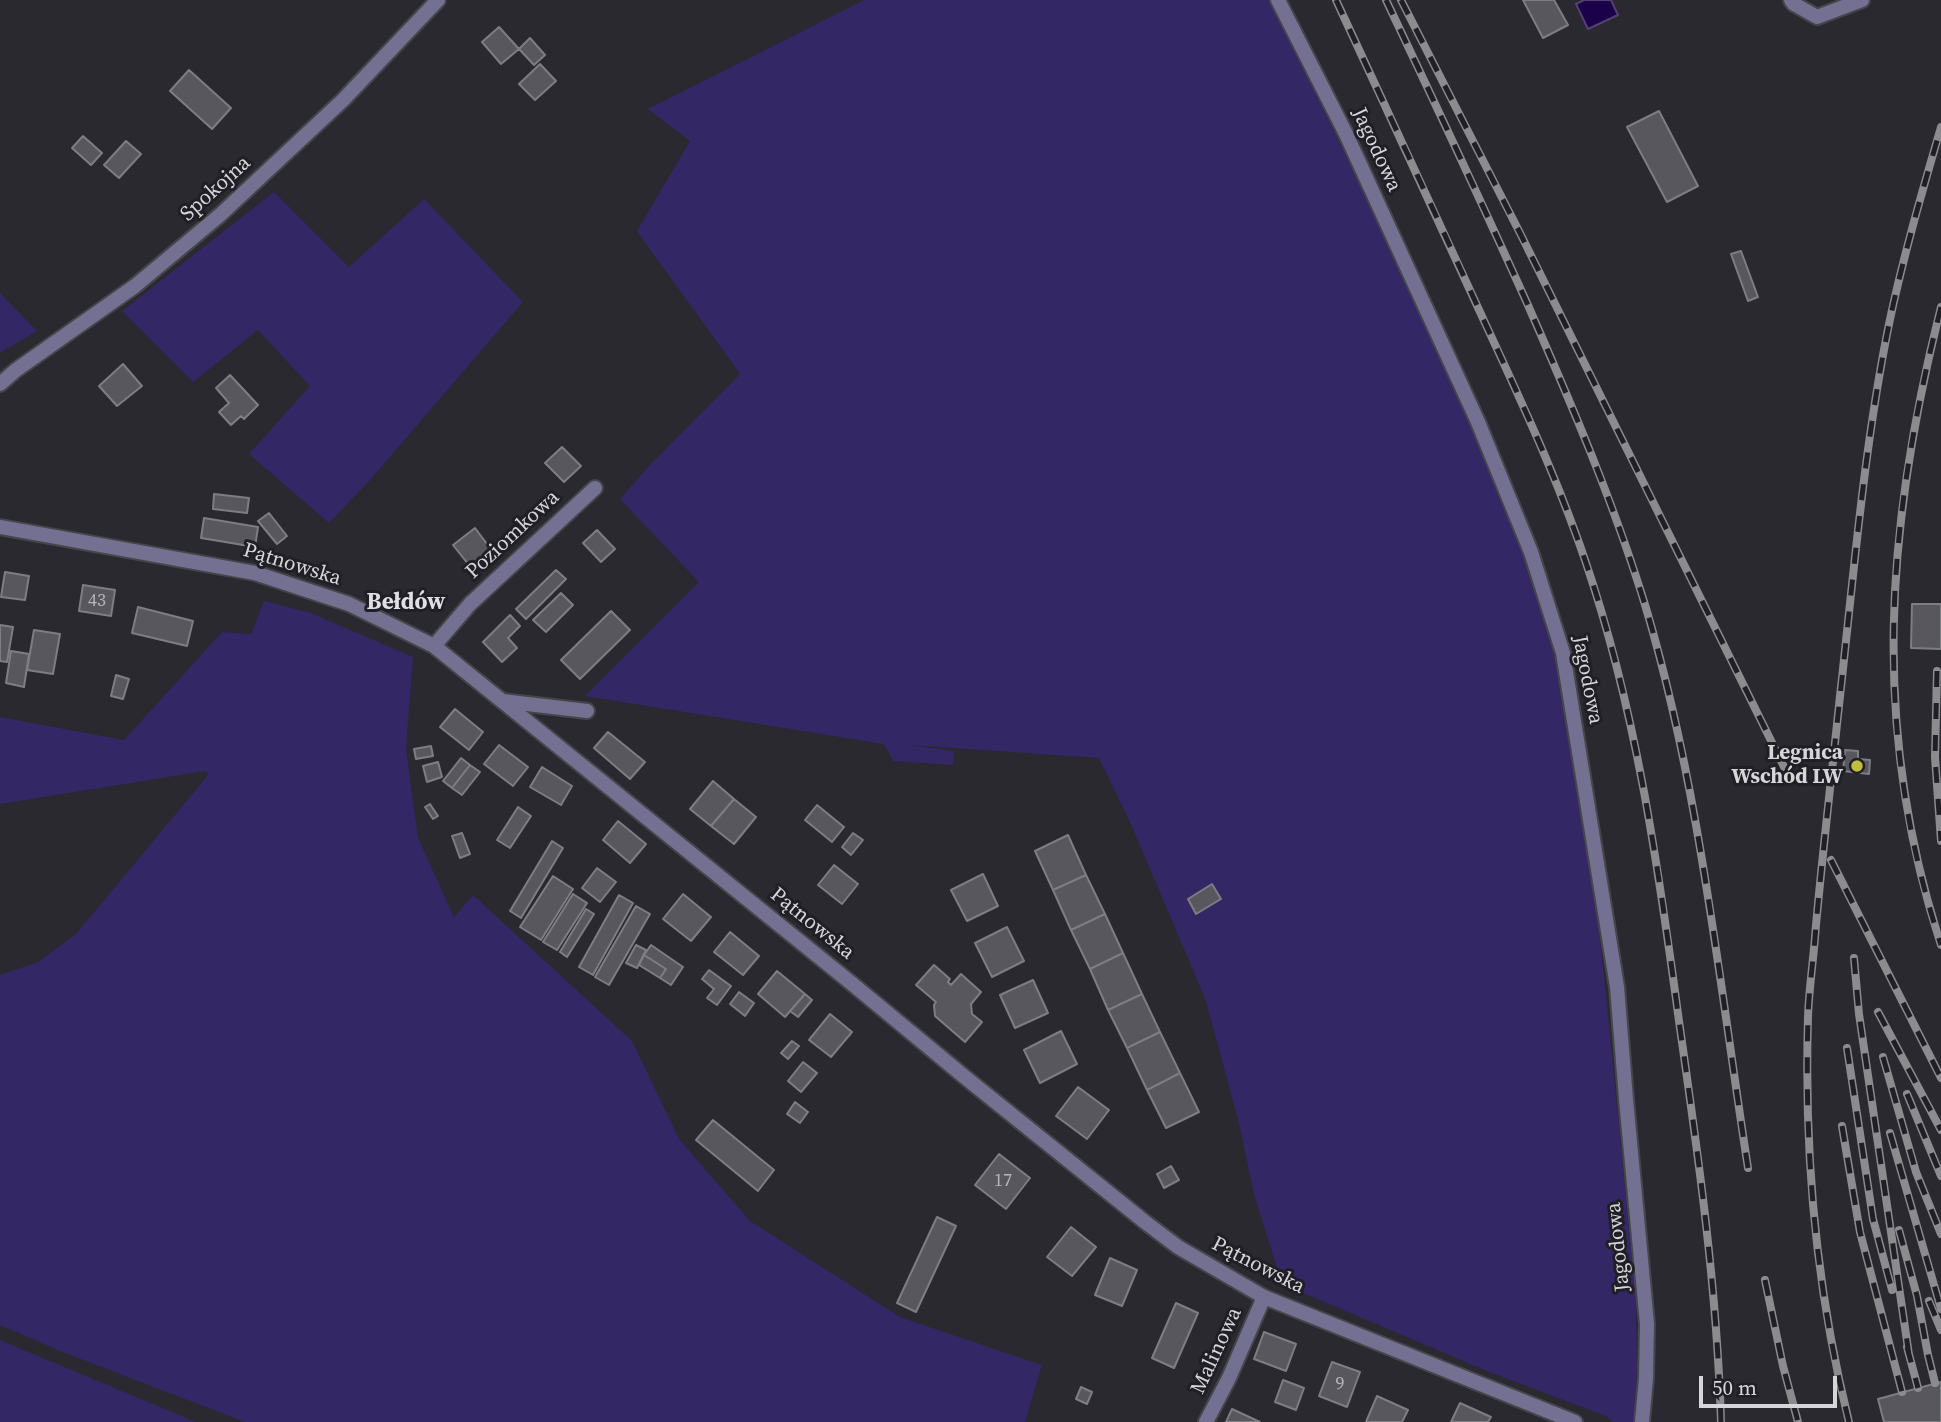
<!DOCTYPE html>
<html>
<head>
<meta charset="utf-8">
<style>
  body { margin:0 }
  #map { position:relative; width:1941px; height:1422px; overflow:hidden; background:#29292f; font-family:"Source Serif 4",serif }
  canvas { display:block }
  .scale { position:absolute; left:1699px; top:1376px; width:138px; height:32px; box-sizing:border-box; border:4px solid #d6d6da; border-top:0; padding-left:9px; font-size:21px; line-height:24px; white-space:nowrap; color:#d6d6da; -webkit-text-stroke:5px #201f25; paint-order:stroke }
</style>
</head>
<body>
<div id="map">
<canvas width="1941" height="1422"></canvas>
<div class="scale">50 m</div>
</div>
<script>
const c = document.querySelector('canvas').getContext('2d');
c.lineJoin = 'round';
function fill(path, color) { c.fillStyle = color; c.fill(path, 'evenodd'); }
function trace(path, color, width, dash) { c.strokeStyle = color; c.lineWidth = width; c.lineCap = dash ? 'butt' : 'round'; c.setLineDash(dash || []); c.stroke(path); }
function write(font, color, halo, rows, align = 'center') {
  c.font = font + ' "Source Serif 4",serif'; c.lineWidth = 6; c.setLineDash([]); c.textBaseline = 'middle'; c.strokeStyle = halo; c.fillStyle = color; for (const [text, x, y, turn = 0] of rows) {
    c.save(); c.translate(x, y); c.rotate((+turn || 0) * Math.PI / 180); c.textAlign = isNaN(turn) ? turn : align; if (halo) c.strokeText(text, 0, 0); c.fillText(text, 0, 0); c.restore();
  }
}
fill(new Path2D(`
  M 864,0 L 1270,0 L 1396,258 L 1491,472 L 1526,563 L 1555,654 L 1594,886 L 1606,995 L 1636,1299 L 1637,1370 L 1635,1422 L 1614,1422 L 1606,1416 L 1487,1371 L 1282,1284 L 1254,1194 L 1239,1123 L 1206,1001 L 1131,824 L 1099,758 L 909,745 L 954,751 L 953,765 L 893,761 L 884,744 L 585,696 L 699,582 L 620,499 L 649,466 L 740,374 L 637,231 L 690,141 L 648,109 Z
  M 274,192 L 349,267 L 424,199 L 523,302 L 371,479 L 329,523 L 249,454 L 310,386 L 258,330 L 193,382 L 122,311 Z
  M 0,293 L 37,331 L 0,353 Z
  M 264,601 L 311,613 L 413,657 L 406,749 L 418,838 L 454,917 L 473,895 L 632,1041 L 679,1139 L 750,1221 L 900,1317 L 1042,1365 L 1025,1422 L 245,1422 L 60,1351 L 0,1325 L 0,975 L 38,962 L 76,934 L 209,774 L 205,771 L 0,804 L 0,717 L 124,740 L 222,632 L 251,634 Z
  M 0,1340 L 196,1422 L 0,1422 Z`), '#342766');
const water = new Path2D(`
  M 1584,0 L 1611,0 L 1618,15 L 1588,29 L 1576,4 Z`);
fill(water, '#1b0149');
trace(water, '#534174', 2);
const building = new Path2D(`
  M 1523,0 L 1554,0 L 1568,25 L 1543,38 Z
  M 499,27 L 519,49 L 501,64 L 482,42 Z
  M 530,38 L 545,55 L 534,65 L 519,49 Z
  M 540,64 L 556,81 L 535,100 L 519,84 Z
  M 189,70 L 231,108 L 212,129 L 170,91 Z
  M 1659,111 L 1698,186 L 1667,202 L 1627,127 Z
  M 83,136 L 102,153 L 91,165 L 72,148 Z
  M 126,141 L 141,154 L 119,178 L 104,165 Z
  M 1741,251 L 1758,297 L 1748,301 L 1731,254 Z
  M 123,364 L 142,386 L 117,406 L 99,386 Z
  M 230,375 L 258,405 L 244,419 L 241,416 L 231,425 L 219,412 L 229,403 L 216,388 Z
  M 562,447 L 581,466 L 564,482 L 545,463 Z
  M 214,494 L 249,498 L 247,513 L 213,509 Z
  M 269,513 L 287,536 L 277,544 L 258,521 Z
  M 204,518 L 258,527 L 255,547 L 201,538 Z
  M 475,528 L 493,552 L 472,569 L 453,545 Z
  M 597,530 L 615,549 L 601,562 L 583,543 Z
  M 556,570 L 566,579 L 526,619 L 516,609 Z
  M 5,572 L 29,576 L 25,600 L 1,597 Z
  M 83,585 L 115,590 L 111,616 L 79,611 Z
  M 561,593 L 573,605 L 546,632 L 533,620 Z
  M 1912,604 L 1941,604 L 1941,649 L 1911,648 Z
  M 138,607 L 193,621 L 187,646 L 132,633 Z
  M 611,611 L 630,630 L 580,679 L 561,660 Z
  M 510,615 L 520,626 L 508,638 L 517,648 L 502,662 L 483,642 Z
  M 0,625 L 13,627 L 7,662 L 0,661 Z
  M 34,630 L 60,634 L 53,674 L 27,670 Z
  M 11,651 L 29,654 L 24,687 L 6,683 Z
  M 116,675 L 129,679 L 123,699 L 111,696 Z
  M 455,709 L 483,732 L 469,750 L 440,727 Z
  M 608,732 L 645,762 L 630,779 L 594,748 Z
  M 499,745 L 528,767 L 513,786 L 484,764 Z
  M 431,746 L 433,756 L 416,759 L 414,749 Z
  M 1845,750 L 1858,751 L 1858,759 L 1870,760 L 1869,774 L 1843,771 Z
  M 461,758 L 470,765 L 452,788 L 443,781 Z
  M 438,762 L 442,777 L 427,782 L 423,766 Z
  M 470,765 L 480,772 L 462,795 L 452,788 Z
  M 542,767 L 572,786 L 561,805 L 530,787 Z
  M 713,781 L 734,799 L 711,826 L 690,809 Z
  M 734,799 L 756,817 L 734,844 L 711,826 Z
  M 430,804 L 438,816 L 433,819 L 425,807 Z
  M 817,805 L 844,827 L 832,842 L 805,820 Z
  M 518,807 L 531,816 L 510,848 L 497,840 Z
  M 618,821 L 646,844 L 630,863 L 603,840 Z
  M 462,833 L 470,854 L 460,858 L 452,836 Z
  M 853,833 L 863,840 L 851,855 L 842,847 Z
  M 1068,835 L 1086,875 L 1053,890 L 1035,851 Z
  M 552,841 L 563,848 L 521,918 L 510,911 Z
  M 834,865 L 858,884 L 842,904 L 818,885 Z
  M 597,868 L 616,882 L 600,902 L 582,888 Z
  M 983,874 L 998,906 L 967,921 L 951,890 Z
  M 1086,875 L 1105,914 L 1071,930 L 1053,890 Z
  M 553,876 L 573,889 L 541,940 L 520,927 Z
  M 1212,884 L 1221,899 L 1196,914 L 1188,899 Z
  M 573,894 L 587,903 L 557,950 L 543,942 Z
  M 683,894 L 711,917 L 691,941 L 663,919 Z
  M 619,895 L 633,903 L 593,975 L 579,967 Z
  M 636,906 L 650,914 L 609,985 L 595,977 Z
  M 586,909 L 594,914 L 567,957 L 560,952 Z
  M 1105,914 L 1123,953 L 1090,969 L 1071,930 Z
  M 1007,927 L 1024,961 L 992,977 L 975,943 Z
  M 730,932 L 759,956 L 743,975 L 714,952 Z
  M 636,945 L 646,950 L 637,968 L 626,963 Z
  M 651,945 L 683,967 L 671,985 L 660,978 L 666,969 L 644,955 Z
  M 1123,953 L 1142,994 L 1108,1010 L 1090,969 Z
  M 644,955 L 666,969 L 660,978 L 639,965 Z
  M 934,965 L 950,979 L 948,982 L 951,985 L 961,974 L 981,992 L 971,1004 L 972,1014 L 982,1022 L 965,1042 L 935,1016 L 934,1005 L 936,1002 L 916,985 Z
  M 709,970 L 731,986 L 717,1005 L 707,998 L 714,989 L 702,979 Z
  M 777,971 L 805,994 L 785,1017 L 758,994 Z
  M 1033,980 L 1048,1013 L 1015,1028 L 1000,995 Z
  M 739,992 L 754,1003 L 745,1016 L 730,1004 Z
  M 805,994 L 812,1000 L 798,1017 L 790,1011 Z
  M 1142,994 L 1160,1032 L 1127,1048 L 1108,1010 Z
  M 830,1014 L 852,1032 L 831,1057 L 809,1040 Z
  M 1061,1031 L 1077,1064 L 1040,1083 L 1024,1050 Z
  M 1160,1032 L 1180,1073 L 1147,1090 L 1127,1048 Z
  M 792,1041 L 799,1046 L 788,1059 L 781,1053 Z
  M 803,1062 L 817,1073 L 801,1092 L 788,1081 Z
  M 1180,1073 L 1199,1112 L 1166,1128 L 1147,1090 Z
  M 1078,1087 L 1109,1110 L 1087,1139 L 1056,1116 Z
  M 795,1102 L 808,1112 L 800,1123 L 787,1114 Z
  M 713,1120 L 774,1170 L 758,1191 L 696,1140 Z
  M 999,1154 L 1030,1178 L 1006,1209 L 975,1185 Z
  M 1171,1166 L 1179,1180 L 1164,1188 L 1157,1174 Z
  M 937,1217 L 956,1226 L 916,1312 L 897,1303 Z
  M 1071,1227 L 1096,1247 L 1072,1276 L 1047,1257 Z
  M 1110,1258 L 1137,1270 L 1122,1306 L 1095,1295 Z
  M 1176,1303 L 1198,1313 L 1174,1368 L 1152,1358 Z
  M 1264,1332 L 1296,1344 L 1286,1371 L 1254,1359 Z
  M 1332,1362 L 1360,1372 L 1347,1407 L 1319,1396 Z
  M 1283,1380 L 1304,1388 L 1296,1410 L 1275,1402 Z
  M 1941,1382 L 1941,1422 L 1884,1422 L 1878,1399 Z
  M 1081,1387 L 1092,1392 L 1087,1404 L 1076,1399 Z
  M 1377,1396 L 1408,1410 L 1402,1422 L 1366,1422 Z
  M 1460,1403 L 1491,1417 L 1488,1422 L 1451,1422 Z
  M 1232,1409 L 1260,1422 L 1226,1422 Z`);
fill(building, '#57575d');
trace(building, '#7d7d84', 2);
const minor = new Path2D(`
  M 1278,0 L 1346,134 L 1478,422 L 1531,552 L 1563,653 L 1617,987 L 1626,1099 L 1647,1324 L 1646,1378 L 1642,1422
  M 1791,0 L 1794,4 L 1817,17 L 1862,0
  M 434,646 L 470,604 L 595,488
  M 502,701 L 587,711
  M 1206,1422 L 1229,1378 L 1264,1297`);
const tertiary = new Path2D(`
  M 0,384 L 16,370 L 135,286 L 220,215 L 343,100 L 438,0
  M 0,527 L 255,573 L 349,604 L 434,646 L 850,982 L 966,1078 L 1145,1222 L 1178,1247 L 1264,1297 L 1575,1422`);
trace(minor, '#45454a', 18);
trace(tertiary, '#45454a', 18);
trace(minor, '#737092', 14);
trace(tertiary, '#737092', 14);
const rail = new Path2D(`
  M 1336,0 C 1384,104 1433,208 1480,312 C 1518,394 1556,475 1585,560 C 1636,709 1658,865 1679,1021 C 1698,1154 1717,1287 1721,1422
  M 1386,0 C 1434,101 1481,201 1527,303 C 1571,403 1614,503 1646,608 C 1700,790 1719,981 1748,1168
  M 1401,0 L 1521,235 L 1791,781
  M 1941,307 C 1886,525 1870,728 1941,945
  M 1937,671 L 1935,757 L 1941,841
  M 1831,860 L 1941,1078
  M 1854,958 L 1859,1014 L 1909,1355
  M 1878,1012 L 1941,1130
  M 1847,1048 L 1873,1219 L 1892,1290
  M 1883,1057 L 1916,1172 L 1941,1234
  M 1907,1094 L 1941,1176
  M 1842,1126 L 1860,1232 L 1902,1392
  M 1890,1133 L 1941,1309
  M 1899,1230 L 1917,1296 L 1928,1355 L 1935,1383
  M 1765,1280 L 1783,1366 L 1798,1422
  M 1929,1301 L 1941,1330
  M 1907,1347 L 1918,1388
  M 1849,1422 C 1816,1290 1804,1153 1808,1017 C 1809,987 1814,956 1816,925 C 1823,849 1832,772 1840,696 C 1854,572 1864,447 1889,324 C 1903,257 1922,192 1941,127`);
trace(rail, '#8b8b90', 8);
trace(rail, '#201f25', 5, [16]);
for (const [x, y, r, color] of [
  [1857,766,7,"#c0be41"]
]) { const dot = new Path2D(); dot.arc(x, y, r, 0, 2 * Math.PI); c.fillStyle = color; c.fill(dot); trace(dot, '#201f25', 2.5); }
write('18px', '#b6b6bb', null, [
  ["43",97,601],
  ["17",1003,1181],
  ["9",1340,1384]
]);
write('21px', '#d6d6da', '#201f25', [
  ["Jagodowa",1376,150,65],
  ["Spokojna",216,189,-42],
  ["Poziomkowa",513,535,-43],
  ["Pątnowska",292,565,17],
  ["Jagodowa",1587,680,79],
  ["Pątnowska",812,924,39],
  ["Jagodowa",1619,1247,-96],
  ["Pątnowska",1258,1266,27],
  ["Malinowa",1217,1351,-65]
]);
write('bold 21px', '#d6d6da', '#201f25', [
  ["Legnica",1843,754],
  ["Wschód LW",1843,778]
], 'right');
write('bold 23px', '#dfdfe6', '#201f25', [
  ["Bełdów",406,603]
]);
</script>
</body>
</html>
